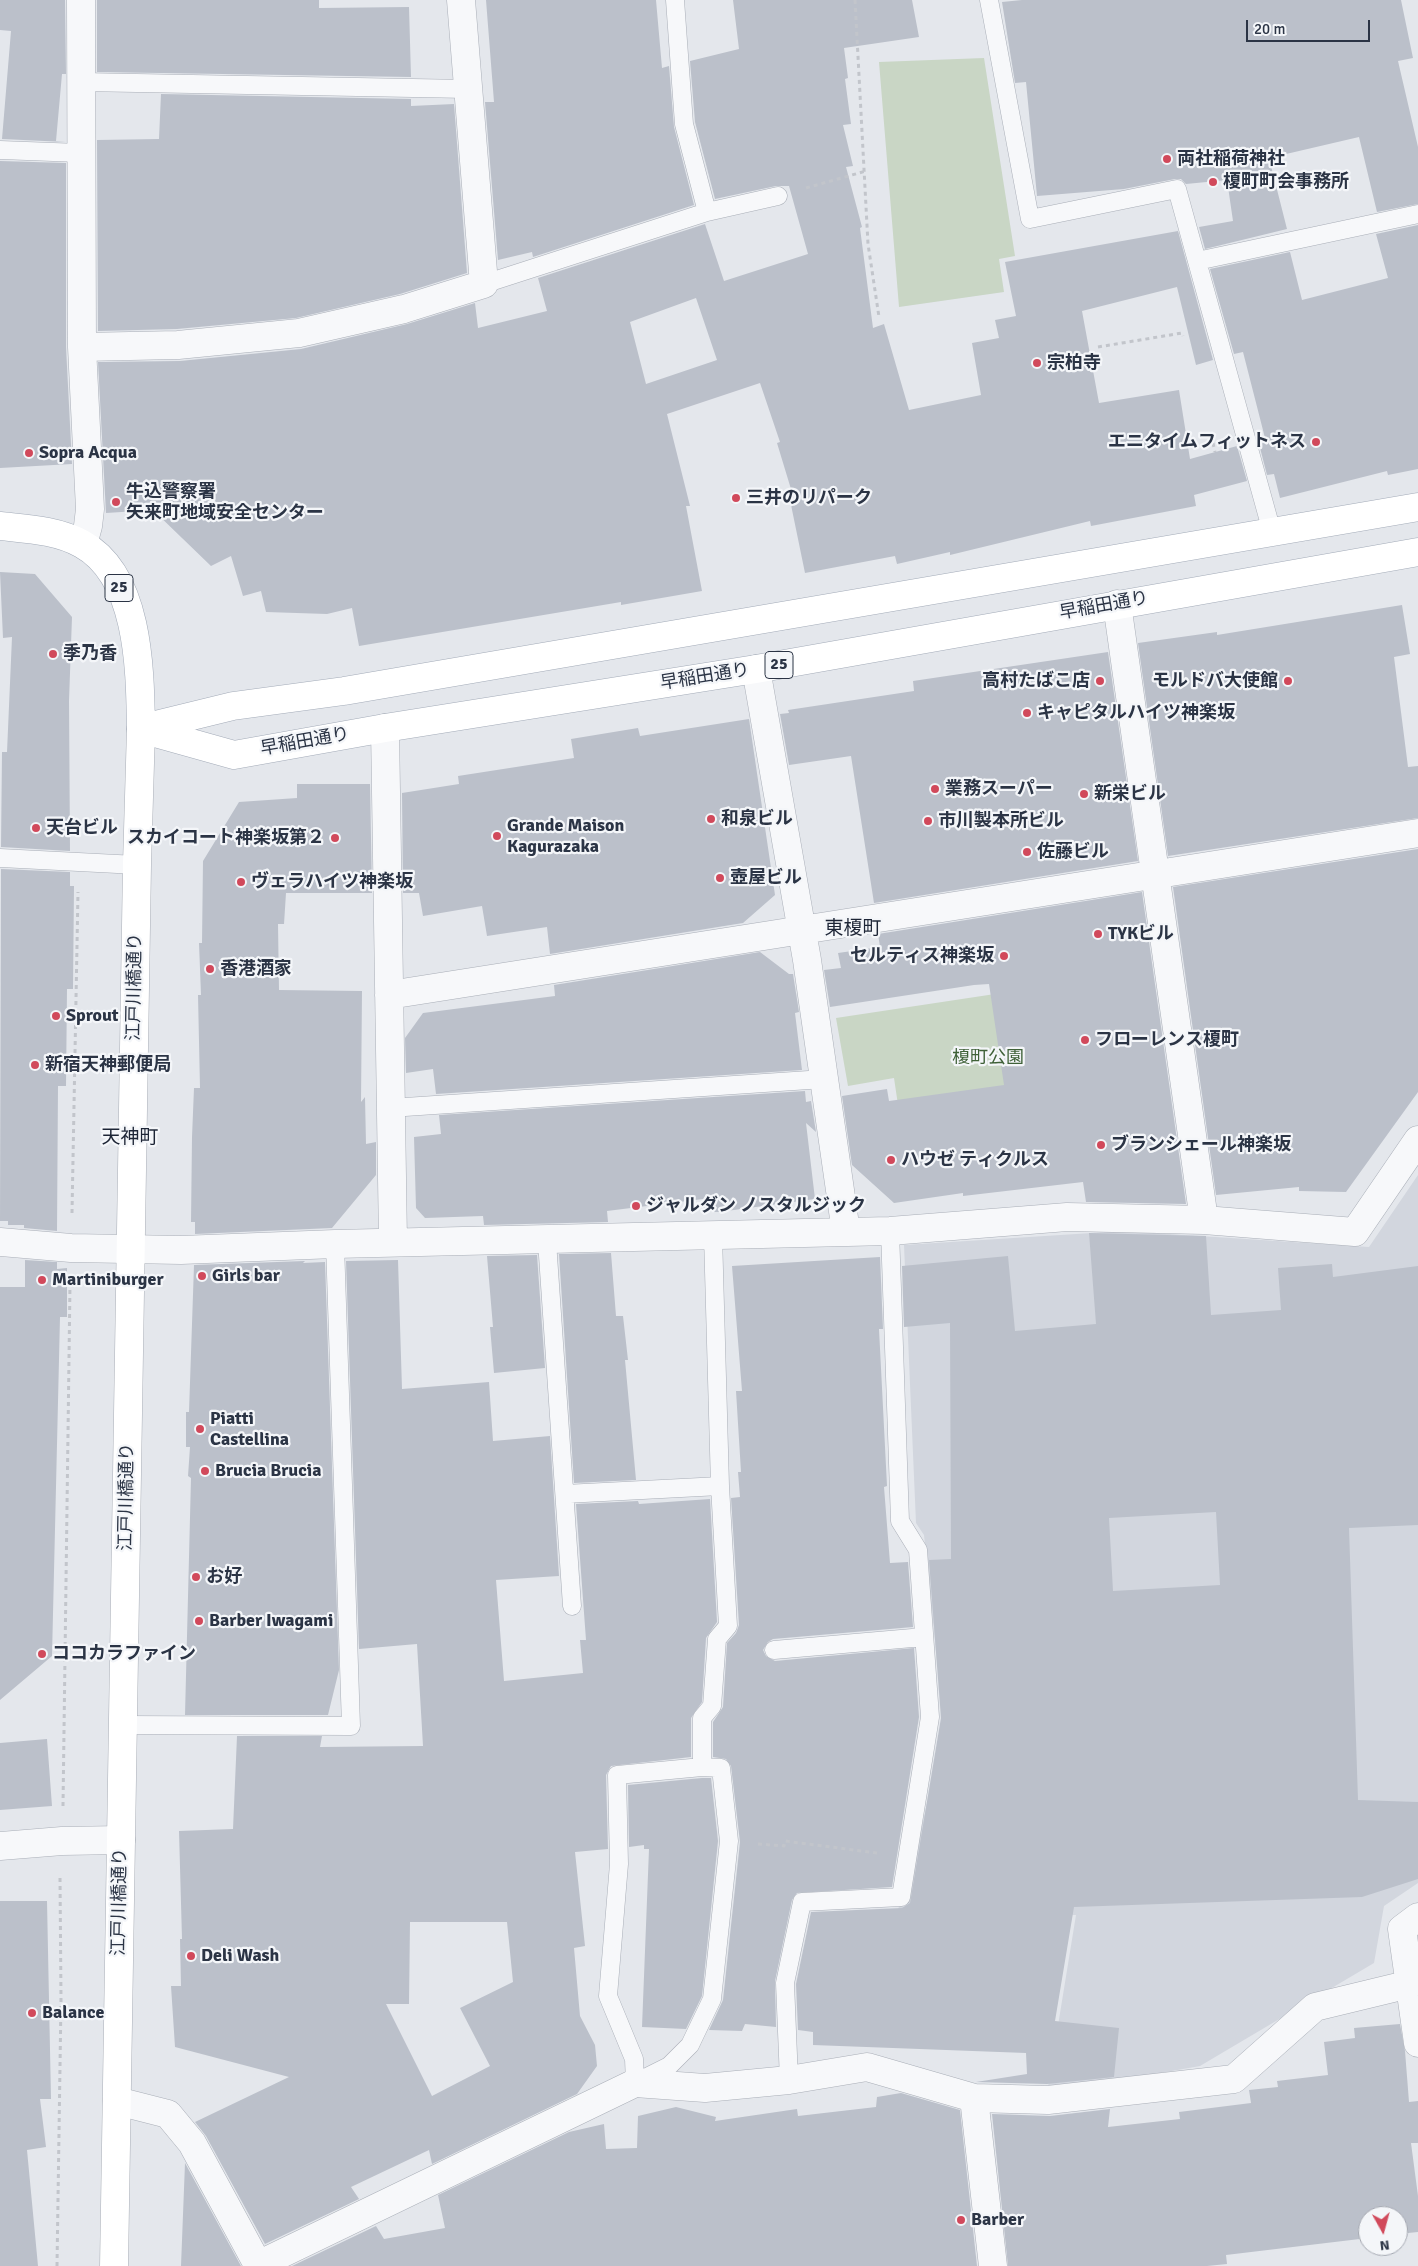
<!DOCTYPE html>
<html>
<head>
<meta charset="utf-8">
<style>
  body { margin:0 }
  #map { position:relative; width:1418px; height:2266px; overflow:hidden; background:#e4e7ec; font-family:Signika,sans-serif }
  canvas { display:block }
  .north { position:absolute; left:1358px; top:2206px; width:50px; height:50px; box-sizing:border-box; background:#f4f6f9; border:1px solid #a4a8b1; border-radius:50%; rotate:173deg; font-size:14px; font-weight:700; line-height:20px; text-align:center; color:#2b3445 }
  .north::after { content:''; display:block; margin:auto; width:18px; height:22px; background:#d1495b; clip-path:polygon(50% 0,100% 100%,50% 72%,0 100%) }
  .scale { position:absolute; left:1246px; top:20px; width:124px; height:22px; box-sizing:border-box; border:2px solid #2b3445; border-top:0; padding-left:6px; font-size:15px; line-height:18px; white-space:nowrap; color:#2b3445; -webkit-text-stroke:4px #f4f6f9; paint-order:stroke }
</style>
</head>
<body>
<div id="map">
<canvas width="1418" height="2266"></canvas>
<div class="north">N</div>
<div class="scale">20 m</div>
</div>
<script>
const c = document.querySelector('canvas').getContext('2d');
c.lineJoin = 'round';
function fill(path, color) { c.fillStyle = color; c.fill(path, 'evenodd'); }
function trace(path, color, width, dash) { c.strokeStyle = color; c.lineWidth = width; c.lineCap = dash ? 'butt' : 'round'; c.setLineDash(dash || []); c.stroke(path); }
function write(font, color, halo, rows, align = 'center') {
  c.font = font + ' Signika,"Noto Sans JP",sans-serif'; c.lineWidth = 4.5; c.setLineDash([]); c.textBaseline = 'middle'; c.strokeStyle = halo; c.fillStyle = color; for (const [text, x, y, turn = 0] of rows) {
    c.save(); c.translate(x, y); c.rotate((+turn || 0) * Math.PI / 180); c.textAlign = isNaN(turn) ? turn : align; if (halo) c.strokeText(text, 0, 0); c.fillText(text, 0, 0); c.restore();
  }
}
fill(new Path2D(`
  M 1418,1175 L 1418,1883 L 1384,1906 L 1374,1963 L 1200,2066 L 1047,2093 L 1076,1915 L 896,1914 L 909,1882 L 944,1729 L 924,1535 L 916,1523 L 904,1245 L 1123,1231 L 1369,1247 Z`), '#d2d6de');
fill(new Path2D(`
  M 984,58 L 1015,256 L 999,259 L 1004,292 L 899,307 L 879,62 Z
  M 1048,986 L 1067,1111 L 902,1132 L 894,1078 L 848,1086 L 836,1018 Z`), '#c9d6c5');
fill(new Path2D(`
  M 0,0 L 65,0 L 66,74 L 62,74 L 56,141 L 66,142 L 2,139 L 11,31 L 0,30 Z
  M 97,0 L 319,0 L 319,8 L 409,7 L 411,77 L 97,72 Z
  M 486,0 L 656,0 L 662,68 L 669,66 L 674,127 L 694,205 L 533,257 L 532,252 L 498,260 L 485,102 L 494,102 Z
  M 733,0 L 912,0 L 919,37 L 844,48 L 848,78 L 845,79 L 851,124 L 843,125 L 853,166 L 846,167 L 862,227 L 860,228 L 873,328 L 884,324 L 909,410 L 981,395 L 972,343 L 999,338 L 995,320 L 1016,316 L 1005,262 L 1178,231 L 1213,360 L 1196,365 L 1177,287 L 1082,311 L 1099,403 L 1179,390 L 1190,459 L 1237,446 L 1247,481 L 1194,495 L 1196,506 L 1091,526 L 1090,521 L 950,555 L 950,552 L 897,564 L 895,556 L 805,573 L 790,500 L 794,499 L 777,443 L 780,442 L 760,383 L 667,414 L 690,506 L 686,506 L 702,591 L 621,605 L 621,602 L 359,646 L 352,608 L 327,614 L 266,612 L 261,591 L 243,596 L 231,556 L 211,566 L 153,510 L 106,513 L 98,362 L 180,361 L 301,349 L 407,324 L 475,303 L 478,328 L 547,311 L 538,278 L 705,224 L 724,281 L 808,254 L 789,186 L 776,186 L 715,199 L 695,122 L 690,61 L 739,49 ZM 696,298 L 717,360 L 646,384 L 630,322 Z
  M 1022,0 L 1401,0 L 1413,58 L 1398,61 L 1418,147 L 1418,204 L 1377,212 L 1359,137 L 1269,158 L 1287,229 L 1205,249 L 1199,227 L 1233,221 L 1227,180 L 1186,184 L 1181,179 L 1175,179 L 1124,189 L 1037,196 L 1026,82 L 1015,83 L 1002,2 Z
  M 161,94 L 411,99 L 411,106 L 454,104 L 467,273 L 400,294 L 296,318 L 177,329 L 98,331 L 97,140 L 159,139 Z
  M 0,161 L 66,163 L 66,347 L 72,464 L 0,468 Z
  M 1418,225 L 1418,469 L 1388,475 L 1387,471 L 1280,498 L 1274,474 L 1267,475 L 1258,440 L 1265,438 L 1243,352 L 1234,354 L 1210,269 L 1290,252 L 1302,300 L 1388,278 L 1376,234 Z
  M 0,572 L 35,574 L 72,617 L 69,701 L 70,851 L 1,847 L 2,752 L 7,752 L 12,637 L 3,638 Z
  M 1402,605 L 1410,654 L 1394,657 L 1408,767 L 1418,766 L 1418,818 L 1168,856 L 1138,643 L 1217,632 L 1217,635 Z
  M 1108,652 L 1138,861 L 874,903 L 851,756 L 789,765 L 780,714 L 789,713 L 788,710 L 914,691 L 913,681 Z
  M 749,719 L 775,895 L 743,923 L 550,954 L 547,927 L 487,936 L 482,906 L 423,916 L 419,893 L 403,893 L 402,793 L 459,784 L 458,776 L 574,758 L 571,739 L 638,728 L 640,736 Z
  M 297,784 L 370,784 L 372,893 L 286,893 L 284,924 L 278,924 L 279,990 L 362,991 L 361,1102 L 365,1097 L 366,1144 L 376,1142 L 376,1175 L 332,1228 L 195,1234 L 195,1222 L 191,1222 L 192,1137 L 194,1088 L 200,1088 L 198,995 L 201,995 L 199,943 L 202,943 L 203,861 L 239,802 L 297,798 Z
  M 1418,849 L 1418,1092 L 1346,1192 L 1299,1191 L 1299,1187 L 1216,1195 L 1173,887 Z
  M 1,869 L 70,872 L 70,886 L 74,886 L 73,989 L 67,989 L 66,1086 L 58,1086 L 57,1231 L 24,1228 L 24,1225 L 8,1225 L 8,1221 L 0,1221 Z
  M 1142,892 L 1186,1204 L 1086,1202 L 1083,1182 L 963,1196 L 963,1193 L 894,1203 L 852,1165 L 842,1096 L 887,1089 L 889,1101 L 1004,1085 L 989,984 L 974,985 L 830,1007 L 824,970 L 841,968 L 838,953 L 880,947 L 878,934 Z
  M 760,952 L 789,974 L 793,974 L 799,1012 L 795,1013 L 802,1070 L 436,1094 L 433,1069 L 406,1073 L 405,1038 L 423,1013 L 555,996 L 554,985 Z
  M 805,1091 L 806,1102 L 811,1101 L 816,1132 L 806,1123 L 815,1199 L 719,1212 L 704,1212 L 703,1199 L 607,1211 L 608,1222 L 484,1225 L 483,1216 L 425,1218 L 416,1208 L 414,1137 L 441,1134 L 439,1115 Z
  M 1089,1233 L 1206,1236 L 1211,1315 L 1281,1310 L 1278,1268 L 1332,1264 L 1333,1277 L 1418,1266 L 1418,1525 L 1349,1528 L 1358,1800 L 1418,1802 L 1418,1879 L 1362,1897 L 1074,1907 L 1055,2021 L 1119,2028 L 1114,2077 L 1047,2084 L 976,2082 L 1027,2074 L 1026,2053 L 813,2045 L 813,2032 L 798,2030 L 796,1984 L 811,1912 L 902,1908 L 910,1903 L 941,1718 L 929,1560 L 951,1559 L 950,1323 L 904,1327 L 902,1266 L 1008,1256 L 1015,1331 L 1096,1324 ZM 1216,1512 L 1220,1585 L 1113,1591 L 1109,1518 Z
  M 611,1253 L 616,1316 L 623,1316 L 628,1360 L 625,1360 L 636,1480 L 574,1483 L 559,1254 Z
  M 537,1255 L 545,1368 L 494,1373 L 490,1327 L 493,1327 L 487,1256 Z
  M 880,1257 L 883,1329 L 879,1329 L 887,1486 L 884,1487 L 890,1563 L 908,1562 L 913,1627 L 773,1639 L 768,1642 L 763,1650 L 766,1656 L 775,1661 L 914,1648 L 919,1717 L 892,1887 L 797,1893 L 792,1900 L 775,1981 L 776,2027 L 745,2024 L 742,2031 L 709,2030 L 723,2000 L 740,1842 L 731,1766 L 726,1759 L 713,1757 L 713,1722 L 723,1707 L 727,1643 L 736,1633 L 739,1625 L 731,1498 L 740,1497 L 738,1472 L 741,1472 L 736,1391 L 742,1391 L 732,1266 Z
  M 25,1260 L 57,1262 L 57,1269 L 67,1268 L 67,1317 L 60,1317 L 52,1656 L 0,1700 L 0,1287 L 25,1287 Z
  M 398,1260 L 402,1389 L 489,1382 L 493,1441 L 550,1436 L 559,1576 L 496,1580 L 504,1681 L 583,1673 L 580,1640 L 586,1640 L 576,1504 L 638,1501 L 639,1504 L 710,1499 L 717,1622 L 706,1638 L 702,1702 L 691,1718 L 691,1757 L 611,1766 L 606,1775 L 608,1849 L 575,1852 L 585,1946 L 574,1948 L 580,2016 L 595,2045 L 597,2066 L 577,2094 L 432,2164 L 429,2150 L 351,2187 L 359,2199 L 265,2244 L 206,2136 L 195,2122 L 289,2077 L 175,2047 L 171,1986 L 181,1986 L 180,1939 L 182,1939 L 179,1831 L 233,1829 L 237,1736 L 322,1736 L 320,1747 L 423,1746 L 417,1644 L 359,1649 L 346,1261 ZM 410,1922 L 507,1922 L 513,1982 L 460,2008 L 490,2066 L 432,2096 L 386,2004 L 409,2004 Z
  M 305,1261 L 303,1263 L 325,1262 L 339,1670 L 328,1715 L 185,1715 L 191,1478 L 188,1476 L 190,1447 L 186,1447 L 186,1412 L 189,1412 L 194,1265 Z
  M 47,1739 L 52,1806 L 0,1810 L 0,1743 Z
  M 702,1778 L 711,1778 L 718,1841 L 702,1996 L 686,2029 L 642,2027 L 649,1849 L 644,1849 L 644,1845 L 629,1847 L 628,1785 Z
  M 0,1901 L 47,1901 L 51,2099 L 40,2099 L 46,2147 L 27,2150 L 38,2266 L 0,2266 Z
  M 1400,2024 L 1405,2051 L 1409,2102 L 1418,2101 L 1418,2143 L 1411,2143 L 1418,2196 L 1418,2232 L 1398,2234 L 1398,2216 L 1368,2216 L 1368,2238 L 1226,2255 L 1227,2264 L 1207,2266 L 1008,2266 L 992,2114 L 1050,2116 L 1110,2109 L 1108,2127 L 1180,2119 L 1179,2112 L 1251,2103 L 1249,2090 L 1278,2087 L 1277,2081 L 1328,2075 L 1324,2042 L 1355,2038 L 1354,2028 Z
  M 901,2093 L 960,2110 L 977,2266 L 292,2266 L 376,2226 L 384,2239 L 445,2228 L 438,2195 L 569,2132 L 604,2124 L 606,2149 L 637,2148 L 638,2116 L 676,2107 L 716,2117 L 715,2121 L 797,2109 L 798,2116 L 876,2107 L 877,2097 Z
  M 185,2163 L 241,2266 L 181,2266 Z`), '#bbc0ca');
const lane = new Path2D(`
  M 989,0 L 1030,219 L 1177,189 L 1272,532
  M 81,82 L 468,89
  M 0,150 L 80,153
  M 707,212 L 778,196
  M 1197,261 L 1418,214
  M 484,284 L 707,212 L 684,124 L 675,0
  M 0,858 L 137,865
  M 390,1108 L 824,1079
  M 547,1241 L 572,1606
  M 565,1494 L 720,1486
  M 774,1650 L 924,1637
  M 123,1725 L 351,1726 L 335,1244
  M 702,1767 L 721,1768 L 729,1841 L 712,1999 L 690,2045 L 669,2066 L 635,2083 L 634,2059 L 608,1996 L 619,1864 L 617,1775 Z
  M 702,1767 L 702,1718 L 712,1706 L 717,1639 L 728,1626 L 720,1486 L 713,1235
  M 789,2080 L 785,1983 L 802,1902 L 901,1897 L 930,1717 L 918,1550 L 900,1521 L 890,1231`);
const street = new Path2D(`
  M 81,0 L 82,347 L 90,509 L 88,526 L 83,544
  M 82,347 L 178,345 L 299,333 L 404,309 L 484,284 L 461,0
  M 1117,604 L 1204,1220
  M 756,669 L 807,960 L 846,1232
  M 385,728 L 393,1242
  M 389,995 L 1418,833
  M 0,1242 L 71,1248 L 181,1250 L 335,1244 L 890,1231 L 1067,1217 L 1204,1220 L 1355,1232 L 1418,1140
  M 0,1846 L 62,1841 L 121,1840
  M 1418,1917 L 1402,1929 L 1418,2043
  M 974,2098 L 993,2266
  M 117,2101 L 168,2114 L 192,2143 L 258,2265 L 635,2083 L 705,2088 L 789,2080 L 867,2067 L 974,2098 L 1048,2100 L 1234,2079 L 1315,2007 L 1410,1984`);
const secondary = new Path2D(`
  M 114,2266 L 137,865 L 141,729`);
const primary = new Path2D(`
  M 0,526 C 27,529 57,530 82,544 C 140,576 140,671 141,729
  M 143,728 L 233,706 L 344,691 L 1418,507
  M 141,729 L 234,755 L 385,728 L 756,669 L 1418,552`);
trace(lane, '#a9aeb7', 19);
trace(street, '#a9aeb7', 29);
trace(secondary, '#a9aeb7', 29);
trace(primary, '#a3abb8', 29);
trace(new Path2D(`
  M 855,0 L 868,244 L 879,317
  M 806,188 L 866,171
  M 1098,347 L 1182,333 L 1183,336
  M 1213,443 L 1215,452
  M 72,1213 L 78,892
  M 63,1806 L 70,1284
  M 758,1844 L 784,1846 L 785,1841 L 877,1853
  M 57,2266 L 61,2000 L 60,1877`), '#c2c5cb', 3, [4, 4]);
trace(lane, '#f7f8fa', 18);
trace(street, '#f7f8fa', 28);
trace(secondary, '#fff', 28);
trace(primary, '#fff', 28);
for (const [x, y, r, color] of [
  [1167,159,5,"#d1495b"],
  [1213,182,5,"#d1495b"],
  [1037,363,5,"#d1495b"],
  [1316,442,5,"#d1495b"],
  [29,453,5,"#d1495b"],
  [736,498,5,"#d1495b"],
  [116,502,5,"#d1495b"],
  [53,654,5,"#d1495b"],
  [1100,681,5,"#d1495b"],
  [1288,681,5,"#d1495b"],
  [1027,713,5,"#d1495b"],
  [935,789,5,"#d1495b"],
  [1084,794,5,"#d1495b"],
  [711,819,5,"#d1495b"],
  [928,821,5,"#d1495b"],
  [36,828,5,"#d1495b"],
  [497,836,5,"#d1495b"],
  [335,838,5,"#d1495b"],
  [1027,852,5,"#d1495b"],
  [720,878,5,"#d1495b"],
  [241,882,5,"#d1495b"],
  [1098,934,5,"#d1495b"],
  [1004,956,5,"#d1495b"],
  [210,969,5,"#d1495b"],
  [56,1016,5,"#d1495b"],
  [1085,1040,5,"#d1495b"],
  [35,1065,5,"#d1495b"],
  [1101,1145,5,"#d1495b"],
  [891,1160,5,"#d1495b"],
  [636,1206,5,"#d1495b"],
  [202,1276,5,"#d1495b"],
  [42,1280,5,"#d1495b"],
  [200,1429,5,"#d1495b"],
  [205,1471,5,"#d1495b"],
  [196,1577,5,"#d1495b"],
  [199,1621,5,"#d1495b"],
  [42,1654,5,"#d1495b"],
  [191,1956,5,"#d1495b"],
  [32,2013,5,"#d1495b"],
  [961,2220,5,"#d1495b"]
]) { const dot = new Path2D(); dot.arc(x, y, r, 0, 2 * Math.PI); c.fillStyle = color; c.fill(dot); trace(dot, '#f4f6f9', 2); }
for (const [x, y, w] of [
  [119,588,28],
  [779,665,28]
]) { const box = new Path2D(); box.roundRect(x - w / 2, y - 13.5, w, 27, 4); c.fillStyle = '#f4f6f9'; c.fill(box); trace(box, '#2b3445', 1); }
write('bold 16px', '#2b3445', null, [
  ["25",119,588],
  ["25",779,665]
]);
write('bold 18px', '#2b3445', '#f4f6f9', [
  ["両社稲荷神社",1177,159],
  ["榎町町会事務所",1223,182],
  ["宗柏寺",1047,363],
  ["エニタイムフィットネス",1306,442,"right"],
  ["Sopra Acqua",39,453],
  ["牛込警察署",126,492],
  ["矢来町地域安全センター",126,513],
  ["三井のリパーク",746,498],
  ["季乃香",63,654],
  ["高村たばこ店",1090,681,"right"],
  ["モルドバ大使館",1278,681,"right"],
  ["キャピタルハイツ神楽坂",1037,713],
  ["業務スーパー",945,789],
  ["新栄ビル",1094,794],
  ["和泉ビル",721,819],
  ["市川製本所ビル",938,821],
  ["Grande Maison",507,826],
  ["Kagurazaka",507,847],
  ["天台ビル",46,828],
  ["スカイコート神楽坂第２",325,838,"right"],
  ["佐藤ビル",1037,852],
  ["壺屋ビル",730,878],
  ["ヴェラハイツ神楽坂",251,882],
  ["TYKビル",1108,934],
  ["セルティス神楽坂",994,956,"right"],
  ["香港酒家",220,969],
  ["Sprout",66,1016],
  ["フローレンス榎町",1095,1040],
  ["新宿天神郵便局",45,1065],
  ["ブランシェール神楽坂",1111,1145],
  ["ハウゼ ティクルス",901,1160],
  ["ジャルダン ノスタルジック",646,1206],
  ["Girls bar",212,1276],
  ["Martiniburger",52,1280],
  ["Piatti",210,1419],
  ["Castellina",210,1440],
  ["Brucia Brucia",215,1471],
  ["お好",206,1577],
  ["Barber Iwagami",209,1621],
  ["ココカラファイン",52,1654],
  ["Deli Wash",201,1956],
  ["Balance",42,2013],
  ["Barber",971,2220]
], 'left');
write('18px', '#2b3445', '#f4f6f9', [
  ["早稲田通り",1104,606,-10],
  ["早稲田通り",705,677,-9],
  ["早稲田通り",305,742,-10],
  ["江戸川橋通り",135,987,-89],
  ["江戸川橋通り",127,1497,-89],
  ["江戸川橋通り",120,1902,-89]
]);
write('18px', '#3f6138', '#f4f6f9', [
  ["榎町公園",988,1058]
]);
write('19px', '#1d2536', '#f4f6f9', [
  ["東榎町",853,929],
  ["天神町",130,1138]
]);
</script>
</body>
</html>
